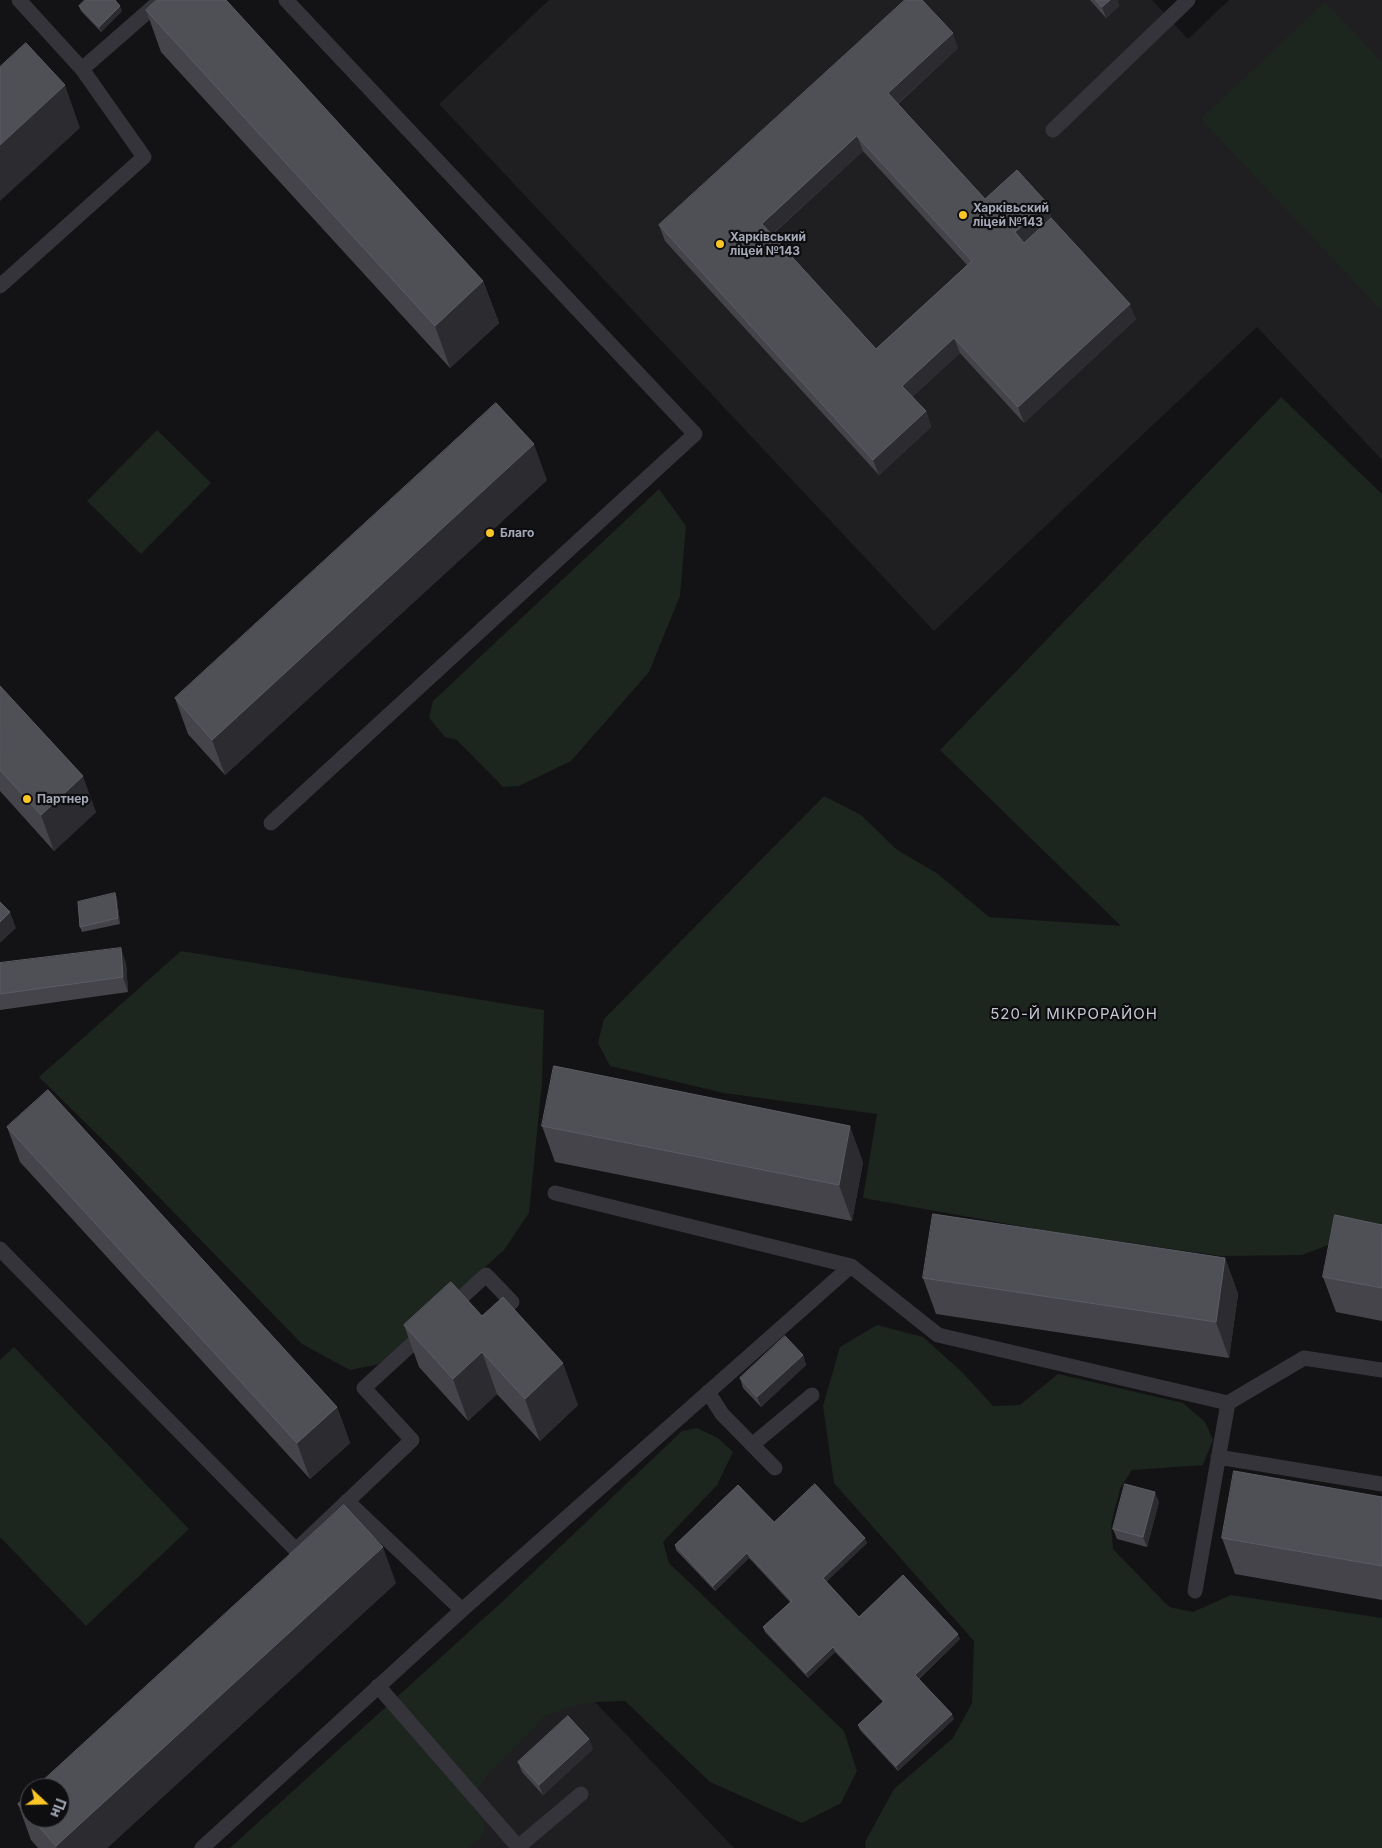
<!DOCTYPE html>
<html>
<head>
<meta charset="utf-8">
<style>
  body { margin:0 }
  #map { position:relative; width:1382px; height:1848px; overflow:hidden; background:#131315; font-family:Inter,sans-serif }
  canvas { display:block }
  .north { position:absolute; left:20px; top:1778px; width:50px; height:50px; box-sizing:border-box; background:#0e0e10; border:1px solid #4a4c52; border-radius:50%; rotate:111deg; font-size:14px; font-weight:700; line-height:20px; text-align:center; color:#a4a8b6 }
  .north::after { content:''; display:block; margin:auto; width:18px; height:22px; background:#fac526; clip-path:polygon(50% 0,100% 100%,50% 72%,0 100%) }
</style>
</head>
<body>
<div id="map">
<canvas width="1382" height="1848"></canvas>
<div class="north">Пн</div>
</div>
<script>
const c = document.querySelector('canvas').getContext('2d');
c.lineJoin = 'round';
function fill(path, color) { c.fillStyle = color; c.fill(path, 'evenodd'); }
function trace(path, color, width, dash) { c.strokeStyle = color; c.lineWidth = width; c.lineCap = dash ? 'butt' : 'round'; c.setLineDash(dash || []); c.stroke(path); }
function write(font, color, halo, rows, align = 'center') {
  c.font = font + ' Inter,sans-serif'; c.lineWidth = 4.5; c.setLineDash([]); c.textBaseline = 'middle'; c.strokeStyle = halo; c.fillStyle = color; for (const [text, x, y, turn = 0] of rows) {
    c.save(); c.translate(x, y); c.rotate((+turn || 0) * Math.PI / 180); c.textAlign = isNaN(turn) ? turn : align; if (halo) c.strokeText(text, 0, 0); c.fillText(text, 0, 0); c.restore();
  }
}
fill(new Path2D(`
  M 549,0 L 1152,0 L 1188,39 L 1229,0 L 1382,0 L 1382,460 L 1257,327 L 934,631 L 439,104 Z
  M 501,1603 L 734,1848 L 230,1848 Z`), '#1f1f22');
fill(new Path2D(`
  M 1325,2 L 1382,62 L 1382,311 L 1201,119 Z
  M 1281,397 L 1382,494 L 1382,1233 L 1347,1238 L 1302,1255 L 1221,1256 L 1047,1231 L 863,1198 L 877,1114 L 724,1093 L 610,1066 L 598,1043 L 604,1019 L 824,796 L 861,815 L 896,849 L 938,874 L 989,917 L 1121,926 L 940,750 Z
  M 157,430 L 211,483 L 141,554 L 87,501 Z
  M 659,489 L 686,526 L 680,596 L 649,672 L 571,761 L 519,786 L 503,787 L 457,740 L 445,737 L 429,718 L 433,701 Z
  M 181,951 L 544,1010 L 542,1083 L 529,1213 L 504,1250 L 379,1364 L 350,1370 L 302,1344 L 118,1155 L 39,1077 Z
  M 877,1325 L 923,1337 L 962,1372 L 993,1406 L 1020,1405 L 1058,1374 L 1183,1403 L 1205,1422 L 1213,1440 L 1203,1465 L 1132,1470 L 1120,1489 L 1111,1525 L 1113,1549 L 1169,1607 L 1193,1612 L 1231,1595 L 1382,1618 L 1382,1848 L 866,1848 L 865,1842 L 894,1789 L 953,1738 L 972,1703 L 974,1641 L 834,1483 L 823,1406 L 840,1347 Z
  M 14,1347 L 189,1529 L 86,1626 L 0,1537 L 0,1360 Z
  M 697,1428 L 718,1438 L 733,1452 L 717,1485 L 663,1542 L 669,1563 L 844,1731 L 857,1771 L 841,1803 L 802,1823 L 710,1782 L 625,1701 L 595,1702 L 573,1706 L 545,1716 L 490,1772 L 469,1800 L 485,1823 L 483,1835 L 469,1848 L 230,1848 L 501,1603 L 682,1431 Z`), '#1d251f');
trace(new Path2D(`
  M 82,69 L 161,0
  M 1053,130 L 1188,0
  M 0,286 L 144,157 L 82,69 L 19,0
  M 271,823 L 695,434 L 286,0
  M 555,1193 L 851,1266 L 938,1335 L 1228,1403 L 1304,1358 L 1382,1370
  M 0,1249 L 296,1550 L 412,1440 L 364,1388 L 425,1332
  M 449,1309 L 486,1275 L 512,1302
  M 708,1392 L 722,1414 L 775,1468
  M 752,1445 L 812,1395
  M 1218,1457 L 1382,1484
  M 347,1501 L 462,1610
  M 1195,1591 L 1228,1403
  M 378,1686 L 519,1848
  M 518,1847 L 581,1794
  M 202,1848 L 462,1610 L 851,1266`), '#34343a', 15);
fill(new Path2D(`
  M 1090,0 L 1117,0 L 1119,6 L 1106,18 Z
  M 79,6 L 122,11 L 101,32 L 81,11 Z
  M 146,10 L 483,281 L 499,323 L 450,368 L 161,52 Z
  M 958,48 L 898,104 L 985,199 L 1052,218 L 1052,219 L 1136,319 L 1024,423 L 960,353 L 912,397 L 926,411 L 931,427 L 879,475 L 665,241 L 659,225 ZM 863,151 L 967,265 L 876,349 L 772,235 Z
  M 547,480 L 225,775 L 188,734 L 175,698 Z
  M 0,686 L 96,812 L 54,851 L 0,791 Z
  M 115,893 L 117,898 L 120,924 L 82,932 L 80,927 Z
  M 0,963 L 126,963 L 128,992 L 0,1010 Z
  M 542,1126 L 863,1162 L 852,1221 L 555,1162 Z
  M 7,1127 L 337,1407 L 350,1443 L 310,1479 L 20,1162 Z
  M 1382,1225 L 1382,1321 L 1336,1312 L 1323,1277 Z
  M 1225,1258 L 1238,1294 L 1229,1358 L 936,1314 L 923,1278 Z
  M 482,1316 L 578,1405 L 540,1441 L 497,1394 L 468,1421 L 419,1367 L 404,1325 Z
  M 803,1355 L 806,1365 L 761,1407 L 743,1388 L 740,1378 Z
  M 1382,1497 L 1382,1600 L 1235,1574 L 1222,1538 Z
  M 1159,1502 L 1147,1547 L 1117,1539 L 1113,1529 Z
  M 774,1522 L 867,1543 L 826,1582 L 859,1617 L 960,1639 L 919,1679 L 954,1719 L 898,1771 L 860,1730 L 858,1725 L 883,1702 L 835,1652 L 808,1678 L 765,1632 L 763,1627 L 790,1602 L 749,1558 L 715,1591 L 676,1550 L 675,1545 Z
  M 396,1583 L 107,1848 L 38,1848 L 31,1840 L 18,1804 L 30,1793 L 30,1818 L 60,1818 Z
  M 593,1749 L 543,1795 L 522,1772 L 518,1762 Z`), '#44444a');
fill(new Path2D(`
  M 1110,0 L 1117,0 L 1119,6 L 1106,18 L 1102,7 Z
  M 120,6 L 122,11 L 101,32 L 99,27 Z
  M 953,33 L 958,48 L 893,108 L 888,93 Z
  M 65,85 L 80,128 L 0,201 L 0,145 Z
  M 857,136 L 863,151 L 767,239 L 762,224 Z
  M 1047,203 L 1052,218 L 1021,247 L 1015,232 Z
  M 483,281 L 499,323 L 450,368 L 435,326 Z
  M 1130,304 L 1136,319 L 1024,423 L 1018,407 Z
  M 954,338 L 960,353 L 908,401 L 902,386 Z
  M 926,411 L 931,427 L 879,475 L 873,460 Z
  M 534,444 L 547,480 L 225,775 L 212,740 Z
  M 83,776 L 96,812 L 54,851 L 41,815 Z
  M 115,893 L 117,898 L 120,924 L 118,918 Z
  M 10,912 L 16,928 L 0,943 L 0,922 Z
  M 121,948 L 126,963 L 128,992 L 123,977 Z
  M 850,1126 L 863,1162 L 852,1221 L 839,1185 Z
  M 1225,1258 L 1238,1294 L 1229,1358 L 1216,1322 Z
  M 482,1352 L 497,1394 L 468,1421 L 453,1379 Z
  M 803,1355 L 806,1365 L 761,1407 L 757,1397 Z
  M 563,1363 L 578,1405 L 540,1441 L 525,1399 Z
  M 337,1407 L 350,1443 L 310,1479 L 297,1443 Z
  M 1155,1492 L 1159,1502 L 1147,1547 L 1143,1537 Z
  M 865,1538 L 867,1543 L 825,1583 L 823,1578 Z
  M 383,1547 L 396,1583 L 107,1848 L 57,1848 L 56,1846 Z
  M 747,1553 L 749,1558 L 715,1591 L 713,1586 Z
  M 958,1634 L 960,1639 L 917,1680 L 915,1675 Z
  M 833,1647 L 835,1652 L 808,1678 L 806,1673 Z
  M 952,1714 L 954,1719 L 898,1771 L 896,1766 Z
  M 589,1739 L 593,1749 L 543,1795 L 539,1785 Z`), '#2c2c30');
const building = new Path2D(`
  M 85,0 L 115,0 L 120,6 L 99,27 L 79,6 Z
  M 157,0 L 226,0 L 483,281 L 435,326 L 146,10 Z
  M 905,0 L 922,0 L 953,33 L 888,93 L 985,199 L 1017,170 L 1047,203 L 1015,232 L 1024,243 L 1051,218 L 1130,304 L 1018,407 L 954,338 L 902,386 L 926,411 L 873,460 L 659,225 ZM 857,136 L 972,261 L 876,349 L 762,224 Z
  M 1096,0 L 1110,0 L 1102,7 Z
  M 26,43 L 65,85 L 0,145 L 0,67 Z
  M 496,403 L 534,444 L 212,740 L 175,698 Z
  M 0,686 L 83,776 L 41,815 L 0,770 Z
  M 115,893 L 118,918 L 80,927 L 78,902 Z
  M 0,902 L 10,912 L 0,922 Z
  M 121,948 L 123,977 L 0,994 L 0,963 Z
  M 554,1066 L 850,1126 L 839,1185 L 542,1126 Z
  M 48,1090 L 337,1407 L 297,1443 L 7,1127 Z
  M 933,1214 L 1225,1258 L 1216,1322 L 923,1278 Z
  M 1335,1215 L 1382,1225 L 1382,1288 L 1323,1277 Z
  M 451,1282 L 482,1316 L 503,1297 L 563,1363 L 525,1399 L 482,1352 L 453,1379 L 404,1325 Z
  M 785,1336 L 803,1355 L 757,1397 L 740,1378 Z
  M 1234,1471 L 1382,1497 L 1382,1566 L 1222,1538 Z
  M 815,1484 L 865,1538 L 823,1578 L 859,1617 L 903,1575 L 958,1634 L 915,1675 L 952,1714 L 896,1766 L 858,1725 L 884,1701 L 833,1647 L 806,1673 L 763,1627 L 792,1601 L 747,1553 L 713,1586 L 675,1545 L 738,1485 L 774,1522 Z
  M 1125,1484 L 1155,1492 L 1143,1537 L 1113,1529 Z
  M 344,1505 L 383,1547 L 56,1846 L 31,1818 L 60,1818 L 60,1788 L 35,1788 Z
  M 568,1716 L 589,1739 L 539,1785 L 518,1762 Z
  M 30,1793 L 30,1817 L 18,1804 Z`);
fill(building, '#4f4f56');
trace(building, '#5c5d65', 1);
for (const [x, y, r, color] of [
  [963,215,5,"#fac526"],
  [720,244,5,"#fac526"],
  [490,533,5,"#fac526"],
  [27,799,5,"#fac526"]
]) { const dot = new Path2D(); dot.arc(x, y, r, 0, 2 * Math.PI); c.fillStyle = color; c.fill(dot); trace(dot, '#0e0e10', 2); }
write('bold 12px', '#a4a8b6', '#0e0e10', [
  ["Харківьский",973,208],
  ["ліцей №143",973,222],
  ["Харківський",730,237],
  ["ліцей №143",730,251],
  ["Благо",500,533],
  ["Партнер",37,799]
], 'left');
c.letterSpacing = '1px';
write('15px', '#c5c7d2', '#0e0e10', [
  ["520-Й МІКРОРАЙОН",1074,1014]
]);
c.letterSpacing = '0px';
</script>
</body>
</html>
